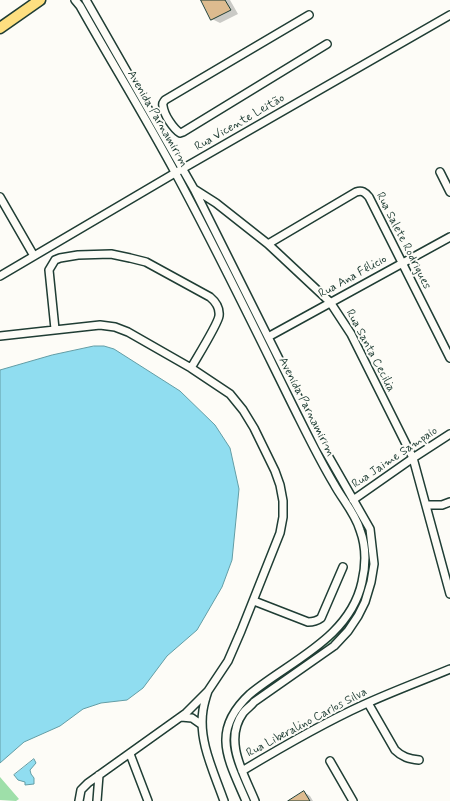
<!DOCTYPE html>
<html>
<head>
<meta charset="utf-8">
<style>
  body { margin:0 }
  canvas { display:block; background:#fdfcf7 }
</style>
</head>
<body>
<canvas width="450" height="801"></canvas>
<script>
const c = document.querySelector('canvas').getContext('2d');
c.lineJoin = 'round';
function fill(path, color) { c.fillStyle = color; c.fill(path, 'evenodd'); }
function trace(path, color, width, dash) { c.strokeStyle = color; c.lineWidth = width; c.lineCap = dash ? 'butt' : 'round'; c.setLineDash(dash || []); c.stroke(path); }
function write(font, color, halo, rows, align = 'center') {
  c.font = font + ' Mynerve,sans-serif'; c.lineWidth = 4; c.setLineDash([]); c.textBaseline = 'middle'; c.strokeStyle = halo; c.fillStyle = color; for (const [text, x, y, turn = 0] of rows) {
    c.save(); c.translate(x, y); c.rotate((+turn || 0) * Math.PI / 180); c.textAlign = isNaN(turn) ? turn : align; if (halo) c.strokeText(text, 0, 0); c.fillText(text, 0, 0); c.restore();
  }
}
fill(new Path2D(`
  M 194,195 L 367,525 L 372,562 L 363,602 L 348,626 L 340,635 L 297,668 L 295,664 L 337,633 L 353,613 L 360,601 L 366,583 L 368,563 L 366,534 L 361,520 L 333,478 L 191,196 Z
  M 282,673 L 284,677 L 257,696 L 247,704 L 235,723 L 238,766 L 235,767 L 230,754 L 229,742 L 232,721 L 244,701 Z
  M 0,777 L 19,799 L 16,801 L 0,800 Z`), '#9edfa9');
const water = new Path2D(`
  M 94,346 L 104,346 L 114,349 L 180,391 L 215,425 L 230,448 L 239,489 L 232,560 L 222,587 L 197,630 L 167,656 L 143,688 L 127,700 L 101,703 L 83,709 L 60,726 L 24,742 L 0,763 L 0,370 L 52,355 Z
  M 34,759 L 36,763 L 30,770 L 31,774 L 34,778 L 34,784 L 25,785 L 25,782 L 18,780 L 14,775 Z`);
fill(water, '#90ddf0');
trace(water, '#639da5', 1);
fill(new Path2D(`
  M 202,0 L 230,0 L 238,14 L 220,23 L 212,19 Z
  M 304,792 L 310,796 L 313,801 L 292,801 Z`), '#0003');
const building = new Path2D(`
  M 201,0 L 225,0 L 231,10 L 211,20 Z
  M 304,791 L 310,801 L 288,801 Z`);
fill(building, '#ddbb8f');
trace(building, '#1f3d34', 1);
const minor = new Path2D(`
  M 75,0 L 80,6 C 112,63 146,118 177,176 C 218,252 256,331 294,408 C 307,434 319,459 334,484 C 342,499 355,513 360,530 C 366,546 366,565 362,582 C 350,638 290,661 250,694 C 210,731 228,759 246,801
  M 86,0 L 194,189 L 322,445 L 370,529 L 374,564 L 371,582 L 365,602 L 358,616 L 348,631 L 334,646 L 254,702 C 251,706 246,709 243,713 C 223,741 244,774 255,801
  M 309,15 L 165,100 C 163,103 162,103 163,106 C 164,115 173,128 180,133 L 183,132 L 327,44
  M 440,172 L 450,192
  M 194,189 L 216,203 L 268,244 L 330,302 L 351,334 L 413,458 L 450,594
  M 0,197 L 34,256
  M 268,244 L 356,192 C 362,190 365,192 369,197 L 450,358
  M 0,276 L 175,173 L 450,15
  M 55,329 L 49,270 L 55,260 L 60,258 L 78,255 L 111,254 L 130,258 L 146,262 L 210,297 C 216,302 220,308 219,316 C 218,324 196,359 191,368
  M 0,336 L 100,325 L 115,327 L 128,332 L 191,368 L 230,394 L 243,410 L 254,428 L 275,471 L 280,485 L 283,501 L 283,517 L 280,533 L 241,631 L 228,661 L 208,691 L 186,713 L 88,783 L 81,790 L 79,801
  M 268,337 L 450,237
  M 353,500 L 413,458 L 450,434
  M 426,505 L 442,505 L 450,502
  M 254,601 L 308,622 C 313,622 317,621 321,618 L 343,567
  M 208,691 C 206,697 204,704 203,710 C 198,741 214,772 224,801
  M 368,703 L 395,750 C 402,757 409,759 419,760
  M 181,717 L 192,718 L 202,725
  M 130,754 L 148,801
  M 330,761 L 353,801
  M 242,771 C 282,747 321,724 363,705 C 391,692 421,681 450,669
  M 97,801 L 99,775`);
const highway = new Path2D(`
  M 0,28 L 40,0`);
trace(minor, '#1f3d34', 10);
trace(highway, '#1f3d34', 13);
trace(minor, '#fdfcf7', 7);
trace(highway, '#fedf80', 10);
write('12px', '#1f3d34', '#fdfcf7', [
  ["Avenida Parnamirim",157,119,60],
  ["Rua Vicente Leitão",240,123,-30],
  ["Rua Salete Rodrigues",403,241,63],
  ["Rua Ana Félicio",353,277,-29],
  ["Rua Santa Cecilia",370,351,62],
  ["Avenida Parnamirim",306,407,63],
  ["Rua Jaime Sampaio",395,458,-34],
  ["Rua Liberalino Carlos Silva",307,723,-28]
]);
</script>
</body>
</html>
